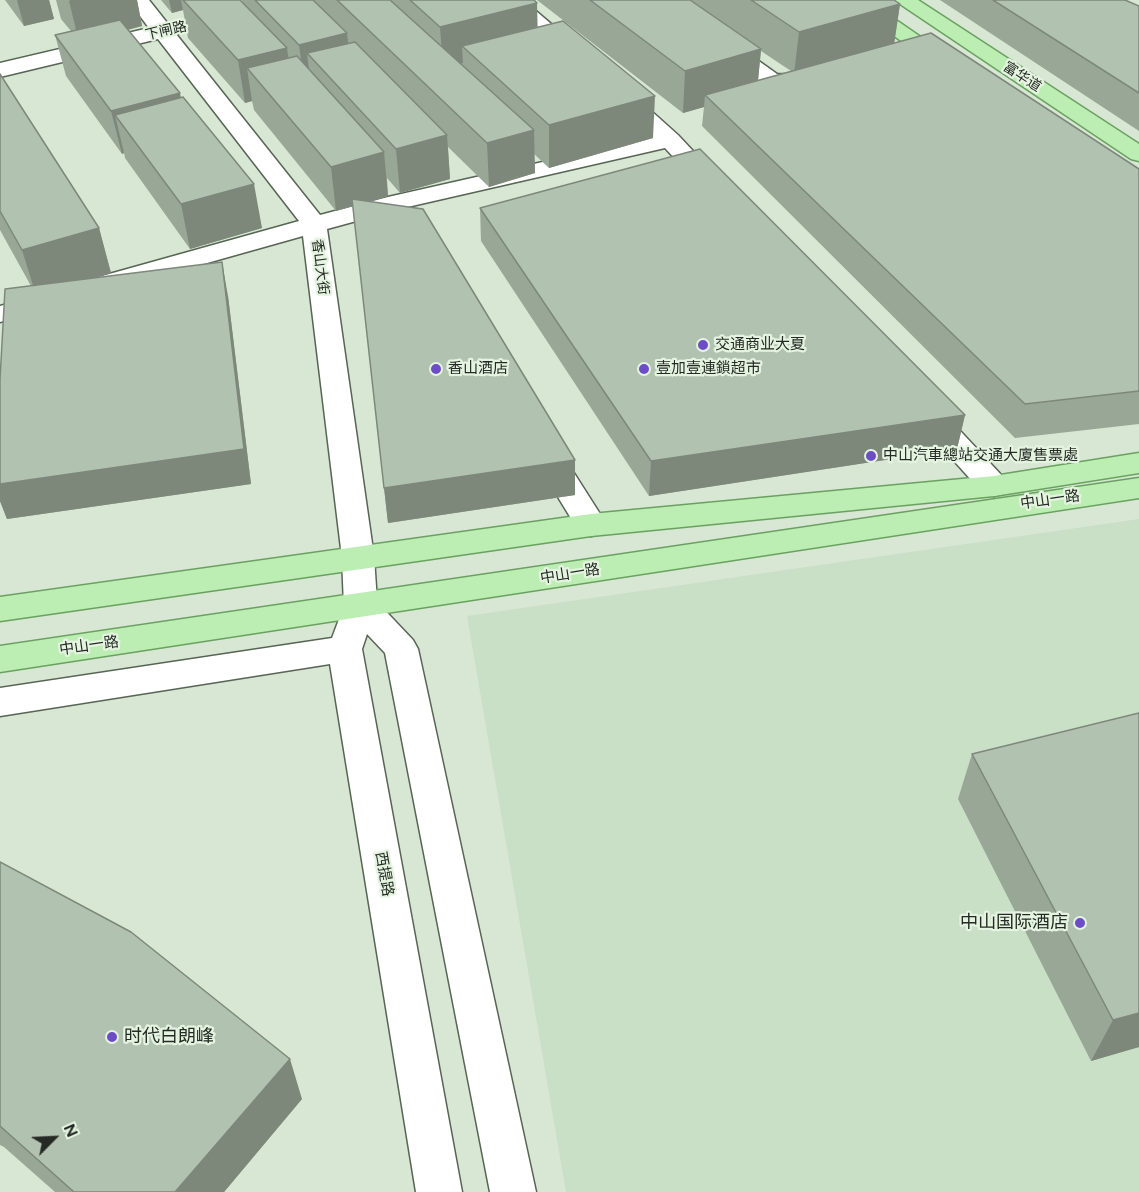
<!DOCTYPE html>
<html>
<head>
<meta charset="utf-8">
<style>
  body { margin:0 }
  #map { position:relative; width:1139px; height:1192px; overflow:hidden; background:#d7e7d4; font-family:Figtree,sans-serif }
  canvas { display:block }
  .north { position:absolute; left:24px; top:1108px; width:60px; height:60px; -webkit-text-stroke:4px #e4f4e1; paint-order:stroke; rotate:66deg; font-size:16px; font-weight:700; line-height:24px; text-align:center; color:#252b24 }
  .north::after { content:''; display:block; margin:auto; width:21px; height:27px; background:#252b24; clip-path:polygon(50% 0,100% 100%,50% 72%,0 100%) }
</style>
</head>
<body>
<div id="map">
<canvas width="1139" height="1192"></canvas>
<div class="north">N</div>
</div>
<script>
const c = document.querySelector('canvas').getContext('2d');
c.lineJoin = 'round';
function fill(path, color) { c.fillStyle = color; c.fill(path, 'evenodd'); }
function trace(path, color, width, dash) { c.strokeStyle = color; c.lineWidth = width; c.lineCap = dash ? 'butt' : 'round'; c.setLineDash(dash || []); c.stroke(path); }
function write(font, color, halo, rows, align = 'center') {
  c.font = font + ' Figtree,"Noto Sans SC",sans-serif'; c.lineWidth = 4.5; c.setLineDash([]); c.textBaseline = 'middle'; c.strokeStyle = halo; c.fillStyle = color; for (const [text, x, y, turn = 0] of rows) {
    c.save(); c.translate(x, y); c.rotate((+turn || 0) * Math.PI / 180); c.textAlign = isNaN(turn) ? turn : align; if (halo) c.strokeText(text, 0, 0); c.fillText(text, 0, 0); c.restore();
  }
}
fill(new Path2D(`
  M 1139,519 L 1139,1192 L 566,1192 L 467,616 Z`), '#c9dfc6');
const minor = new Path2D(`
  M 128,0 L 149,0 L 168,24 L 181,21 L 188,23 L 191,27 L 188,31 L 176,34 L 320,215 L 388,197 L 653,137 L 610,96 L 613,91 L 629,91 L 678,135 L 725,185 L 722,190 L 713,192 L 704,190 L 665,148 L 403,208 L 425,242 L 421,247 L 412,250 L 403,247 L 382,214 L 327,229 L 374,557 L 377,602 L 413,640 L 418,649 L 536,1192 L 490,1192 L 385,653 L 367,634 L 362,649 L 462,1192 L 416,1192 L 330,664 L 0,716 L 0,688 L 332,638 L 344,606 L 342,557 L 303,236 L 104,292 L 95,290 L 91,284 L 95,278 L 299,221 L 158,39 L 0,77 L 0,63 L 149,28 Z
  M 501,0 L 523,0 L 583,51 L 586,56 L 583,61 L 567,61 Z
  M 650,0 L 673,0 L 777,74 L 820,76 L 823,81 L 820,86 L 764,86 Z
  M 48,292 L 57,294 L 61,300 L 57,306 L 0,322 L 0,306 Z
  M 927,404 L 937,406 L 1005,479 L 1009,486 L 1005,493 L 994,496 L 983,493 L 917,420 L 912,413 L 917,406 Z
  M 549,448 L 560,451 L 602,517 L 607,525 L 602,533 L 591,536 L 580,533 L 534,458 L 538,451 Z`);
const major = new Path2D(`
  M 843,0 L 867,0 L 960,64 L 957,69 L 941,69 Z
  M 894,0 L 918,0 L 1139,144 L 1139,161 L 1131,159 Z
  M 1139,453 L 1139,473 L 994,496 L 591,536 L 0,621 L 0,597 L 591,514 L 994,476 Z
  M 1139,478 L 1139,498 L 0,672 L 0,646 Z`);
trace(minor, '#576554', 3);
trace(major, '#6aa160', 3);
fill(minor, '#fff');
fill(major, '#bcedb3');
fill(new Path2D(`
  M 5,0 L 49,0 L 54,19 L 24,26 Z
  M 56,0 L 137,0 L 142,26 L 128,30 L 181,98 L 262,228 L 190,249 L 125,158 L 124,153 L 122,154 L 66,76 L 55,35 L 71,31 L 61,19 Z
  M 161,0 L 240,0 L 242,2 L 242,0 L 534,0 L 537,27 L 653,138 L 549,168 L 534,154 L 535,173 L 489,187 L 448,147 L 450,179 L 400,193 L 387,178 L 388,196 L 368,202 L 575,495 L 388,523 L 353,206 L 336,211 L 254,110 L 252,101 L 245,103 L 188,38 L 183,10 L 172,13 Z
  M 537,0 L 894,0 L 900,4 L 894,43 L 1139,169 L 1139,424 L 1015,438 L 702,126 L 704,107 L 683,113 ZM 761,51 L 791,71 L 758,80 Z
  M 940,0 L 1125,0 L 1139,6 L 1139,131 Z
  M 0,74 L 99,228 L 111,273 L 93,278 L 228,296 L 251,484 L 7,519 L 0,501 L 0,379 L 31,286 L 0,230 Z
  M 480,208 L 965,415 L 957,449 L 649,496 L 481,241 Z
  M 972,754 L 1139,1047 L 1091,1061 L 958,799 Z
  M 0,862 L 302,1099 L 224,1192 L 55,1192 L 4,1147 L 0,1145 Z`), '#99a797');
fill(new Path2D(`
  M 17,0 L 49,0 L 54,19 L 24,26 Z
  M 71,0 L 137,0 L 142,26 L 79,42 L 69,1 Z
  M 169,0 L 181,0 L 183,10 L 172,13 Z
  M 537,3 L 538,43 L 462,46 L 463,63 L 443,68 L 440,27 Z
  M 900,4 L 894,45 L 794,74 L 799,32 Z
  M 347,33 L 352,75 L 307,53 L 311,85 L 305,87 L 299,45 Z
  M 287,48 L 293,90 L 247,68 L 252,101 L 245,103 L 238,60 Z
  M 761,49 L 757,91 L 705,95 L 704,107 L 683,113 L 685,71 Z
  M 180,93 L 188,136 L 115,115 L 124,153 L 122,154 L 111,111 Z
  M 655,96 L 653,138 L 549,168 L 549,125 Z
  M 534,130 L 535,173 L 489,187 L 487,143 Z
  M 447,135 L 450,179 L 400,193 L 396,149 Z
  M 384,152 L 388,196 L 336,211 L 331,167 Z
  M 254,184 L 262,228 L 190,249 L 181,204 Z
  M 99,228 L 111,273 L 36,295 L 22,250 Z
  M 222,262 L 228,296 L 251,484 L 7,519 L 0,501 L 0,484 Z
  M 965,415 L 957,449 L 649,496 L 651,461 Z
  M 575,460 L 575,495 L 388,523 L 384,488 Z
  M 1139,1013 L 1139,1047 L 1091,1061 L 1113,1020 Z
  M 290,1059 L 302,1099 L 224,1192 L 175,1192 Z`), '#7d887b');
const building = new Path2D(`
  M 183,0 L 240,0 L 287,48 L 238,60 Z
  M 255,0 L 313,0 L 347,33 L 299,45 Z
  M 337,0 L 390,0 L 534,130 L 487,143 Z
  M 410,0 L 534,0 L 537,3 L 440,27 Z
  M 590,0 L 690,0 L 761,49 L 685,71 Z
  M 751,0 L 894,0 L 900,4 L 799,32 Z
  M 993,0 L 1125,0 L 1139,6 L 1139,93 Z
  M 120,20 L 180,93 L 111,111 L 55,35 Z
  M 563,21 L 655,96 L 549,125 L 462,46 Z
  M 931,33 L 1139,169 L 1139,391 L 1025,404 L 705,95 Z
  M 355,42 L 447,135 L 396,149 L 307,53 Z
  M 297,56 L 384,152 L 331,167 L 247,68 Z
  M 0,74 L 99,228 L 22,250 L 0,211 Z
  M 183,97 L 254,184 L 181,204 L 115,115 Z
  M 700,149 L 965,415 L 651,461 L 480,208 Z
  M 352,199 L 423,209 L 575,460 L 384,488 Z
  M 222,262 L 244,449 L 0,484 L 0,379 L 5,289 Z
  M 1139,713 L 1139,1013 L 1113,1020 L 972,754 Z
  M 0,862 L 131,932 L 290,1059 L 175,1192 L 74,1192 L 0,1126 Z`);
fill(building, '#b2c2b0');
trace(building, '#7d887b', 1.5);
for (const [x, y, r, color] of [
  [703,345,6,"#6d4dc6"],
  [436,369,6,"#6d4dc6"],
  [644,369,6,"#6d4dc6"],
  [871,456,6,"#6d4dc6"],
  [1080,923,6,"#6d4dc6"],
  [112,1037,6,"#6d4dc6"]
]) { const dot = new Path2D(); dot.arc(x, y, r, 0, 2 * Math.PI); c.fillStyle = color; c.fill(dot); trace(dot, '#e4f4e1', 2); }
write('14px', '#252b24', '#e4f4e1', [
  ["下闸路",166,31,-13],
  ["富华道",1022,77,33],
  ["香山大街",320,267,83]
]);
write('15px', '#252b24', '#e4f4e1', [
  ["交通商业大夏",715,345],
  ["香山酒店",448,369],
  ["壹加壹連鎖超市",656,369],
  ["中山汽車總站交通大廈售票處",883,456]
], 'left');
write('15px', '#252b24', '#e4f4e1', [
  ["中山一路",1050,500,-8],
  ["中山一路",570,574,-9],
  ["中山一路",89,646,-8],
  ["西提路",384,874,80]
]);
write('18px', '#252b24', '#e4f4e1', [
  ["中山国际酒店",1068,923],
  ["时代白朗峰",124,1037,"left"]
], 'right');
</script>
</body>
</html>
